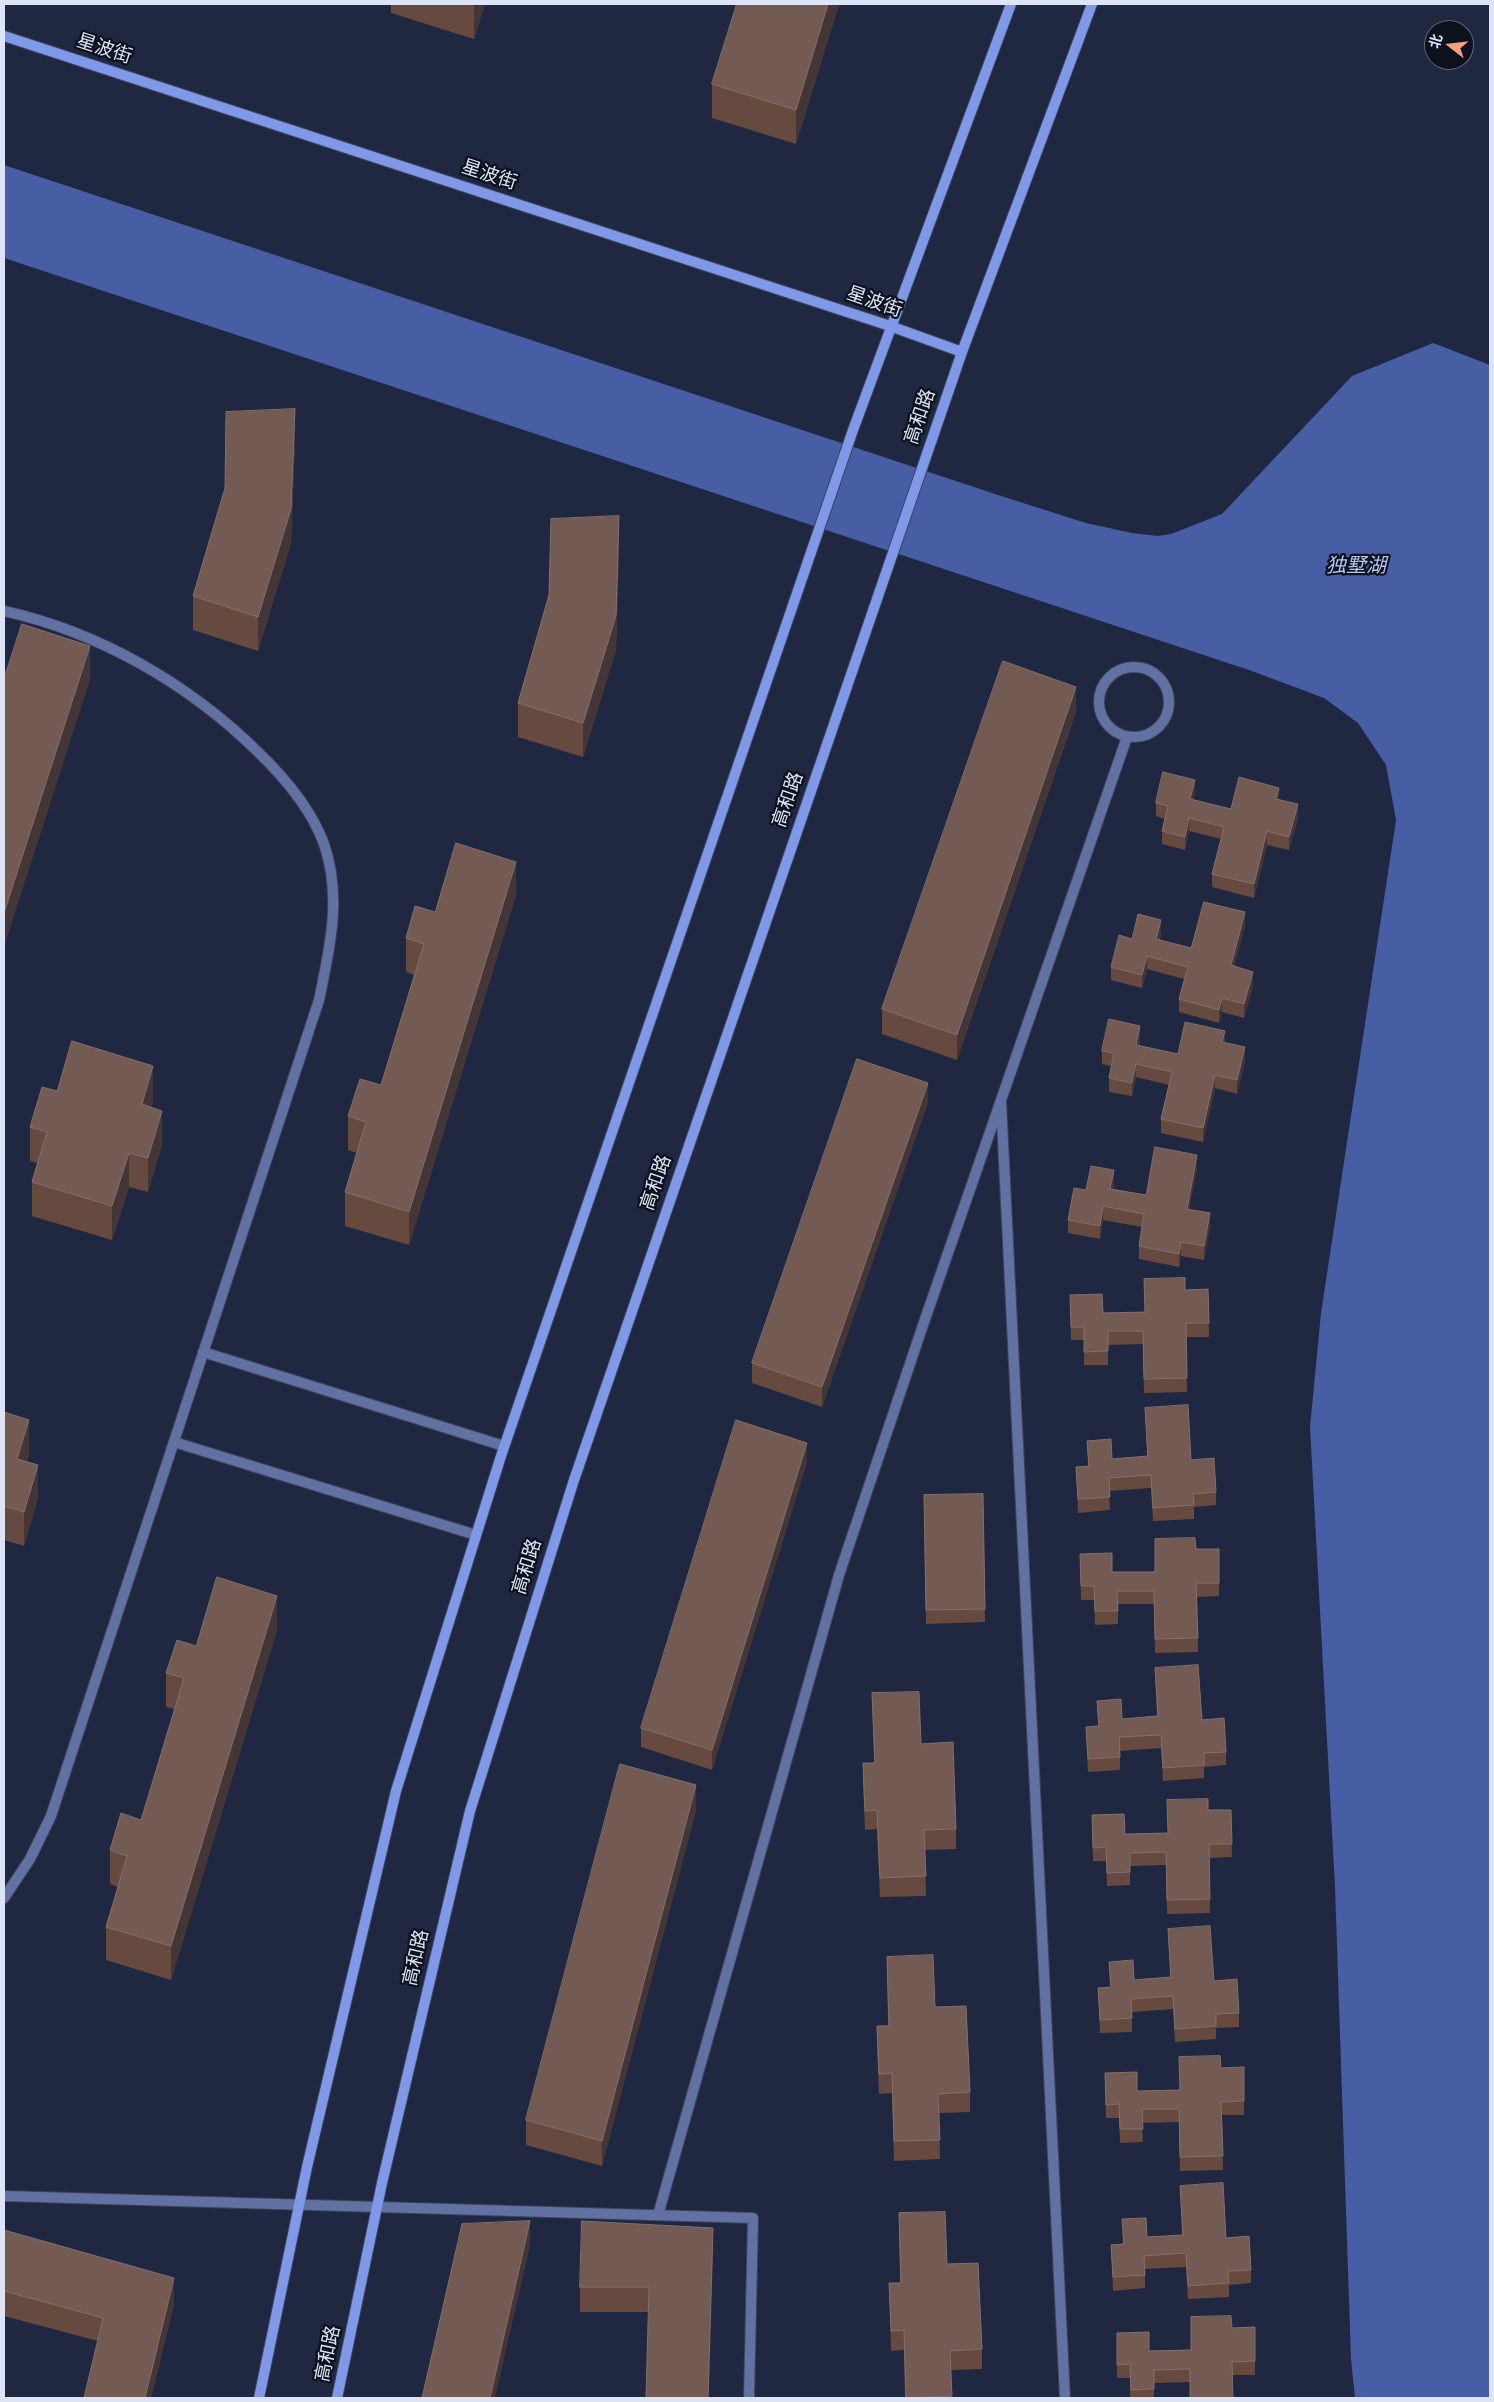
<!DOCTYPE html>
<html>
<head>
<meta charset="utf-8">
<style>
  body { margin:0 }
  #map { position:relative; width:1494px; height:2402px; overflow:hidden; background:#1f2741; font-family:"Titillium Web","Noto Sans SC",sans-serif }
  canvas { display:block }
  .frame { position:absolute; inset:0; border:5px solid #dde4f5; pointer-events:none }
  .north { position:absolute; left:1424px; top:20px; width:50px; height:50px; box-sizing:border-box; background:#0d111d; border:1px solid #606573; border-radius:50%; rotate:286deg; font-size:14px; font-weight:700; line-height:20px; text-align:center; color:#dde4f5 }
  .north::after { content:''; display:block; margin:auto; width:18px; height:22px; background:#f2a07f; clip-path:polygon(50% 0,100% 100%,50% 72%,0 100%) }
</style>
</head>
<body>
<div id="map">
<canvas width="1494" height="2402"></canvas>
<div class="frame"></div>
<div class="north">北</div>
</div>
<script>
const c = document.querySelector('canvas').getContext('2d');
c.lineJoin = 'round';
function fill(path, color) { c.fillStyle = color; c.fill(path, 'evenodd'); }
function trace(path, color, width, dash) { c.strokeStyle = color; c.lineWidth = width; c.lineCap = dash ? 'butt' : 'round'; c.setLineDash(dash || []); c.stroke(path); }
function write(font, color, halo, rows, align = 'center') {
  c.font = font + ' "Titillium Web","Noto Sans SC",sans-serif'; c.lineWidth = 4.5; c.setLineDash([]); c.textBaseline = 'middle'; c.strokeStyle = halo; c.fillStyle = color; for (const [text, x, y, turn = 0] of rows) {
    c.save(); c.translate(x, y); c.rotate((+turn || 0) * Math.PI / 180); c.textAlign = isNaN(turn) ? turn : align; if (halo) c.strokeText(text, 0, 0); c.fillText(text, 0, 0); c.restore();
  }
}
fill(new Path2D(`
  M 4,165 L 995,494 L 1086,523 L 1132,533 L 1158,536 L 1171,534 L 1222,514 L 1352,376 L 1433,343 L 1490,365 L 1490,2398 L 1355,2398 L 1351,2359 L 1335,1887 L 1310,1427 L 1321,1313 L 1396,820 L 1386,765 L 1358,723 L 1324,698 L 1249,670 L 4,258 Z`), '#475da4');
const lane = new Path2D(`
  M 1001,1101 L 1065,2398`);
const street = new Path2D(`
  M 4,611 C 99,632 189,684 258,752 C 285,778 311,808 324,844 C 342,896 330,948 319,1000 L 51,1816 L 30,1859 L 4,1898
  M1099 702a35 35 0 1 1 70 0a35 35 0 1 1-70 0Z
  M 203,1352 L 504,1446
  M 174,1442 L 476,1535
  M 4,2196 L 753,2218 L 749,2398
  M 658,2215 L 839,1575 L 923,1325 L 1127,737`);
const secondary = new Path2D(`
  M 4,36 L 890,326 L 962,352
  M 259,2398 L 307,2167 L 396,1791 L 501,1456 L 853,430 L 1011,4
  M 337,2398 L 382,2183 L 470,1811 L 574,1480 L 962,352 L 1092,4`);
trace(lane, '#3d455e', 12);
trace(street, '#3d455e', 12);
trace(secondary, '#3d455e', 12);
trace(lane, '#6071a2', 10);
trace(street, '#6071a2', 10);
trace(secondary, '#7f99e8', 10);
fill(new Path2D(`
  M 391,4 L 485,4 L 474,39 L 391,13 Z
  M 737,4 L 839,4 L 796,144 L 712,118 L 712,84 Z
  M 295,443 L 291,543 L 258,651 L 193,630 L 193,596 Z
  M 619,550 L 616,650 L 583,757 L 518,737 L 518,703 Z
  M 1076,712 L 957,1060 L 882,1034 L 882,1009 Z
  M 1195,793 L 1193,800 L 1231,809 L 1279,800 L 1298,818 L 1289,850 L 1267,845 L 1254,898 L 1212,887 L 1212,874 L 1221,839 L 1189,831 L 1185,850 L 1162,844 L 1162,831 L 1165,819 L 1156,816 L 1156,803 Z
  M 516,895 L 409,1245 L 345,1226 L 345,1192 L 357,1153 L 348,1150 L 348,1116 L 381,1085 L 414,975 L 406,972 L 406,938 L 435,912 Z
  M 1245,926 L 1234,966 L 1253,985 L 1244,1018 L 1222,1012 L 1219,1023 L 1179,1012 L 1179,999 L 1184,979 L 1147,969 L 1142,988 L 1111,980 L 1111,967 L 1132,939 L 1161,933 L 1160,940 L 1191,948 Z
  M 1140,1039 L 1139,1045 L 1178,1054 L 1225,1043 L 1245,1061 L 1237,1094 L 1215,1088 L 1203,1142 L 1161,1133 L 1161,1119 L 1169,1085 L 1136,1077 L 1132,1096 L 1109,1092 L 1109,1078 L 1111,1066 L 1102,1064 L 1102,1051 Z
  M 57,1091 L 153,1100 L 151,1107 L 162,1145 L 148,1192 L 129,1187 L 112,1240 L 32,1216 L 32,1182 L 37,1163 L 30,1161 L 30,1127 Z
  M 928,1102 L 822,1407 L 752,1383 L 752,1363 Z
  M 1197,1168 L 1189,1209 L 1210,1226 L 1204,1260 L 1181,1256 L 1179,1267 L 1139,1259 L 1139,1246 L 1142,1227 L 1103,1220 L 1100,1239 L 1068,1233 L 1068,1220 L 1086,1190 L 1114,1183 L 1113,1189 L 1146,1195 Z
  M 1208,1289 L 1209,1337 L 1186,1337 L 1187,1392 L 1144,1393 L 1143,1344 L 1108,1345 L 1108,1365 L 1084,1365 L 1084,1340 L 1071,1340 L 1070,1295 L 1103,1313 L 1145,1312 L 1185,1290 Z
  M 1145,1408 L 1191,1460 L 1216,1492 L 1216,1505 L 1194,1507 L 1194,1519 L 1153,1521 L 1151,1488 L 1109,1491 L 1110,1510 L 1078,1513 L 1076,1467 L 1088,1466 L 1087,1441 L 1112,1459 L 1147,1456 Z
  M 4,1412 L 29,1454 L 27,1461 L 38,1498 L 24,1546 L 4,1540 L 4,1543 Z
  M 807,1462 L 712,1770 L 641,1747 L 641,1728 Z
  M 983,1494 L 985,1622 L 926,1624 L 924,1495 Z
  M 1196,1549 L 1219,1549 L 1219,1596 L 1197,1597 L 1198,1652 L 1155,1653 L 1154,1604 L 1118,1604 L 1118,1624 L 1095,1625 L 1094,1600 L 1081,1600 L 1080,1554 L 1112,1572 L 1155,1572 Z
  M 277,1630 L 171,1980 L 106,1960 L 106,1927 L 118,1887 L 110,1884 L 110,1850 L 141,1820 L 175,1709 L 166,1707 L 166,1673 L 196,1646 Z
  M 1155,1668 L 1202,1720 L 1226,1752 L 1226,1765 L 1204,1767 L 1204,1778 L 1163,1781 L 1161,1748 L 1120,1751 L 1120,1770 L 1088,1772 L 1086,1727 L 1098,1726 L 1097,1701 L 1122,1719 L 1157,1716 Z
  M 872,1693 L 921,1744 L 956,1829 L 956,1849 L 925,1850 L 926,1896 L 880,1897 L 877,1829 L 865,1830 L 863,1783 L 863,1763 L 874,1763 Z
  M 696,1810 L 602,2166 L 526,2145 L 526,2120 Z
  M 1208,1810 L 1231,1810 L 1232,1857 L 1209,1858 L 1210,1913 L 1167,1914 L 1166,1865 L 1130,1866 L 1130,1885 L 1107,1886 L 1106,1861 L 1093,1861 L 1092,1815 L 1125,1834 L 1167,1833 Z
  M 1168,1929 L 1214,1981 L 1239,2013 L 1239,2027 L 1216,2028 L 1216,2039 L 1175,2042 L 1173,2009 L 1132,2012 L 1132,2032 L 1100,2033 L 1098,1988 L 1110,1987 L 1109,1962 L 1134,1980 L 1170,1977 Z
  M 887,1957 L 935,2007 L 970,2092 L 970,2112 L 939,2113 L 940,2159 L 894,2161 L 892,2093 L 879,2094 L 877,2046 L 877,2026 L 888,2026 Z
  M 1244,2067 L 1244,2115 L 1222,2115 L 1223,2170 L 1180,2171 L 1179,2122 L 1142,2123 L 1143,2142 L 1120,2143 L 1119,2118 L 1106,2118 L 1105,2073 L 1137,2091 L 1180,2090 L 1221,2068 Z
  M 1180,2186 L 1226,2238 L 1251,2270 L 1251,2283 L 1229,2285 L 1229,2297 L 1188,2299 L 1186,2267 L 1145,2269 L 1145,2288 L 1113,2291 L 1111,2245 L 1123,2244 L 1122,2219 L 1147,2237 L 1182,2235 Z
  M 899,2213 L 947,2264 L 982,2349 L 982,2369 L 951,2370 L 952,2398 L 905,2398 L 904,2350 L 891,2351 L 889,2283 L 900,2283 Z
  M 4,2230 L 174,2304 L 151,2398 L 84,2398 L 98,2341 L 4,2316 Z
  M 713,2253 L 649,2312 L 580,2312 L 580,2287 Z
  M 1255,2327 L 1255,2375 L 1233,2375 L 1190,2382 L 1154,2383 L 1154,2398 L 1130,2398 L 1130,2378 L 1117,2378 L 1117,2333 L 1149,2351 L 1191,2350 L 1232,2328 Z`), '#664a3f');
fill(new Path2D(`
  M 474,4 L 485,4 L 474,39 Z
  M 828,4 L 839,4 L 796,144 L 796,110 Z
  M 295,409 L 295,443 L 291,543 L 258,651 L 258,617 Z
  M 619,516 L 619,550 L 616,650 L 583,757 L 583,723 Z
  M 90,646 L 90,680 L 4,947 L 4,913 Z
  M 1076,687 L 1076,712 L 957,1060 L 957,1035 Z
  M 1195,780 L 1195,793 L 1190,812 L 1190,799 Z
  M 1279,788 L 1279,801 L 1276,799 Z
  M 1298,804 L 1298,818 L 1289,850 L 1289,837 Z
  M 1189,818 L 1189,831 L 1185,850 L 1185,837 Z
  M 1267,831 L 1267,845 L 1254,898 L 1254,884 Z
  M 516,862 L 516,895 L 409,1245 L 409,1212 Z
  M 1245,912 L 1245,926 L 1231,979 L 1231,965 Z
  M 1161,920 L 1161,933 L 1156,952 L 1156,939 Z
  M 1147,956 L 1147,969 L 1142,988 L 1142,975 Z
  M 1253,972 L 1253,985 L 1244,1018 L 1244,1004 Z
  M 1222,998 L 1222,1012 L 1219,1023 L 1219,1010 Z
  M 1140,1026 L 1140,1039 L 1136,1058 L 1136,1045 Z
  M 1225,1031 L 1225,1044 L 1222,1042 Z
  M 1245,1047 L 1245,1061 L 1237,1094 L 1237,1080 Z
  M 1136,1064 L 1136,1077 L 1132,1096 L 1132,1083 Z
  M 153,1066 L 153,1100 L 142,1138 L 142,1104 Z
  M 1215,1075 L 1215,1088 L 1203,1142 L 1203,1128 Z
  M 928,1083 L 928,1102 L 822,1407 L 822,1387 Z
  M 162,1111 L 162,1145 L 148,1192 L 148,1158 Z
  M 129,1153 L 129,1187 L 112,1240 L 112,1206 Z
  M 1197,1155 L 1197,1168 L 1187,1222 L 1187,1209 Z
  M 1114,1170 L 1114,1183 L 1110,1202 L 1110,1189 Z
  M 1103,1206 L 1103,1220 L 1100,1239 L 1100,1226 Z
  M 1210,1213 L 1210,1226 L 1204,1260 L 1204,1246 Z
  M 1181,1242 L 1181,1256 L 1179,1267 L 1179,1254 Z
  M 29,1420 L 29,1454 L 17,1493 L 17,1459 Z
  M 807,1443 L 807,1462 L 712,1770 L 712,1750 Z
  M 38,1465 L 38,1498 L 24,1546 L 24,1512 Z
  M 277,1596 L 277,1630 L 171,1980 L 171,1946 Z
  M 696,1785 L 696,1810 L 602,2166 L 602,2141 Z
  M 530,2221 L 530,2246 L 495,2398 L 490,2398 Z
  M 713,2228 L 713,2253 L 709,2398 L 708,2398 Z
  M 174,2278 L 174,2304 L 151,2398 L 145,2398 Z`), '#443537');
const building = new Path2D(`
  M 737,4 L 828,4 L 796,110 L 712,84 Z
  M 295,409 L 291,509 L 258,617 L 193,596 L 225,488 L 226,412 Z
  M 619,516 L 616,616 L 583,723 L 518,703 L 549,595 L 551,519 Z
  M 22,624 L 90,646 L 4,913 L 4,679 Z
  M 1003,661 L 1076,687 L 957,1035 L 882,1009 Z
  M 1163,772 L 1195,780 L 1190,799 L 1231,809 L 1239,777 L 1279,788 L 1276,799 L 1298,804 L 1289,837 L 1267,831 L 1254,884 L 1212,874 L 1224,827 L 1189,818 L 1185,837 L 1162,831 L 1168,806 L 1156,803 Z
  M 456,843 L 516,862 L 409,1212 L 345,1192 L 366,1122 L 348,1116 L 360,1079 L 381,1085 L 424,944 L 406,938 L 415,906 L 435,912 Z
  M 1204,902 L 1245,912 L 1231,965 L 1253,972 L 1244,1004 L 1222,998 L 1219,1010 L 1179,999 L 1188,967 L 1147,956 L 1142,975 L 1111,967 L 1119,935 L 1132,939 L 1138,914 L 1161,920 L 1156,939 L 1191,948 Z
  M 1109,1019 L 1140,1026 L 1136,1045 L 1178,1054 L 1185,1022 L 1225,1031 L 1222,1042 L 1245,1047 L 1237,1080 L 1215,1075 L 1203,1128 L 1161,1119 L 1172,1072 L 1136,1064 L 1132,1083 L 1109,1078 L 1114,1053 L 1102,1051 Z
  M 72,1041 L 153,1066 L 142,1104 L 162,1111 L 148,1158 L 129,1153 L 112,1206 L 32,1182 L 47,1132 L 30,1127 L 42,1087 L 57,1091 Z
  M 857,1059 L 928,1083 L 822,1387 L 752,1363 Z
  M 1155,1147 L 1197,1155 L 1187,1209 L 1210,1213 L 1204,1246 L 1181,1242 L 1179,1254 L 1139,1246 L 1144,1214 L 1103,1206 L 1100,1226 L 1068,1220 L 1074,1188 L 1086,1190 L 1091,1166 L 1114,1170 L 1110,1189 L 1146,1195 Z
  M 1185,1278 L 1185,1290 L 1208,1289 L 1209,1323 L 1186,1323 L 1187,1378 L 1144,1379 L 1143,1331 L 1108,1331 L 1108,1351 L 1084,1352 L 1084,1327 L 1071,1327 L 1070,1295 L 1102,1294 L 1103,1313 L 1145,1312 L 1144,1279 Z
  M 1188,1405 L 1191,1460 L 1214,1458 L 1216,1492 L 1193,1494 L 1194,1505 L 1153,1508 L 1151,1475 L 1109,1478 L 1110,1497 L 1078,1499 L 1076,1467 L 1089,1466 L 1087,1441 L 1111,1439 L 1112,1459 L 1148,1456 L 1145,1408 Z
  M 4,1412 L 29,1420 L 17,1459 L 38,1465 L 24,1512 L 4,1506 L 4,1509 Z
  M 736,1420 L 807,1443 L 712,1750 L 641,1728 Z
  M 983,1494 L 985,1609 L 926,1610 L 924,1495 Z
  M 1195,1538 L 1196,1549 L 1219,1549 L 1219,1583 L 1196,1583 L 1198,1638 L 1155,1639 L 1154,1591 L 1117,1591 L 1118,1611 L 1095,1611 L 1094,1586 L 1081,1586 L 1080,1554 L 1112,1553 L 1112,1572 L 1155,1572 L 1155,1539 Z
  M 217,1577 L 277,1596 L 171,1946 L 106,1927 L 127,1856 L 110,1850 L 121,1813 L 141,1820 L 184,1678 L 166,1673 L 177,1640 L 196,1646 Z
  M 1198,1665 L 1202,1720 L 1224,1718 L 1226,1752 L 1204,1753 L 1204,1765 L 1163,1768 L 1161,1735 L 1119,1737 L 1120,1757 L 1088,1759 L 1086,1727 L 1099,1726 L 1097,1701 L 1121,1699 L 1122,1719 L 1158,1716 L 1155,1668 Z
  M 919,1692 L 921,1744 L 953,1742 L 956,1829 L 924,1830 L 926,1876 L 880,1878 L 877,1810 L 865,1811 L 863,1763 L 875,1763 L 872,1693 Z
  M 620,1764 L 696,1785 L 602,2141 L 526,2120 Z
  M 1208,1799 L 1208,1810 L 1231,1810 L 1232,1844 L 1209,1844 L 1210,1899 L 1167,1900 L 1166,1852 L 1130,1853 L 1130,1872 L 1107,1873 L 1106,1847 L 1093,1848 L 1092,1815 L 1124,1814 L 1125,1834 L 1168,1833 L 1167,1800 Z
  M 1210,1926 L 1214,1981 L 1237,1979 L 1239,2013 L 1216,2014 L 1216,2026 L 1175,2029 L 1173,1996 L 1131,1999 L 1132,2018 L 1100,2020 L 1098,1988 L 1111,1987 L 1109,1962 L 1133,1960 L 1134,1980 L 1171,1977 L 1168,1929 Z
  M 933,1955 L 935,2007 L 966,2006 L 970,2092 L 938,2094 L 940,2140 L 894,2141 L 892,2073 L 879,2074 L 877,2026 L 889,2026 L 887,1957 Z
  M 1220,2056 L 1221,2068 L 1244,2067 L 1244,2101 L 1221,2102 L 1223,2156 L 1180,2157 L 1179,2109 L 1142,2109 L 1143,2129 L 1120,2129 L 1119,2104 L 1106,2105 L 1105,2073 L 1137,2072 L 1137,2091 L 1180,2090 L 1179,2057 Z
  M 1223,2183 L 1226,2238 L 1249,2236 L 1251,2270 L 1228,2271 L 1229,2283 L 1188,2286 L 1186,2253 L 1144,2256 L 1145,2275 L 1113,2277 L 1111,2245 L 1124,2244 L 1122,2219 L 1146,2218 L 1147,2237 L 1183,2235 L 1180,2186 Z
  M 945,2212 L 947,2264 L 978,2263 L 982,2349 L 950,2351 L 952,2396 L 906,2398 L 904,2330 L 891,2331 L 889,2283 L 901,2283 L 899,2213 Z
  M 530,2221 L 490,2398 L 422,2398 L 462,2224 Z
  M 582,2221 L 713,2228 L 708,2398 L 646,2398 L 649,2287 L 580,2287 Z
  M 4,2230 L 174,2278 L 145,2398 L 84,2398 L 103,2318 L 4,2291 Z
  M 1231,2316 L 1232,2328 L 1255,2327 L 1255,2361 L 1232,2362 L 1233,2398 L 1190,2398 L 1190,2369 L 1154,2370 L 1154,2389 L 1131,2390 L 1130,2364 L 1117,2365 L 1117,2333 L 1149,2332 L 1149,2351 L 1191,2350 L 1191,2317 Z`);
fill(building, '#735a52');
trace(building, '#83706c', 1);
write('19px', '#dde4f5', '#0d111d', [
  ["星波街",104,50,18],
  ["星波街",489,176,18],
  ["星波街",874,303,19],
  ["高和路",921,417,-71],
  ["高和路",789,800,-71],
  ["高和路",657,1183,-71],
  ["高和路",528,1567,-73],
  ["高和路",417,1958,-77],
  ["高和路",329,2354,-78]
]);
write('italic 20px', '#b7c5ed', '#0d111d', [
  ["独墅湖",1356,567]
]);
</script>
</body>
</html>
